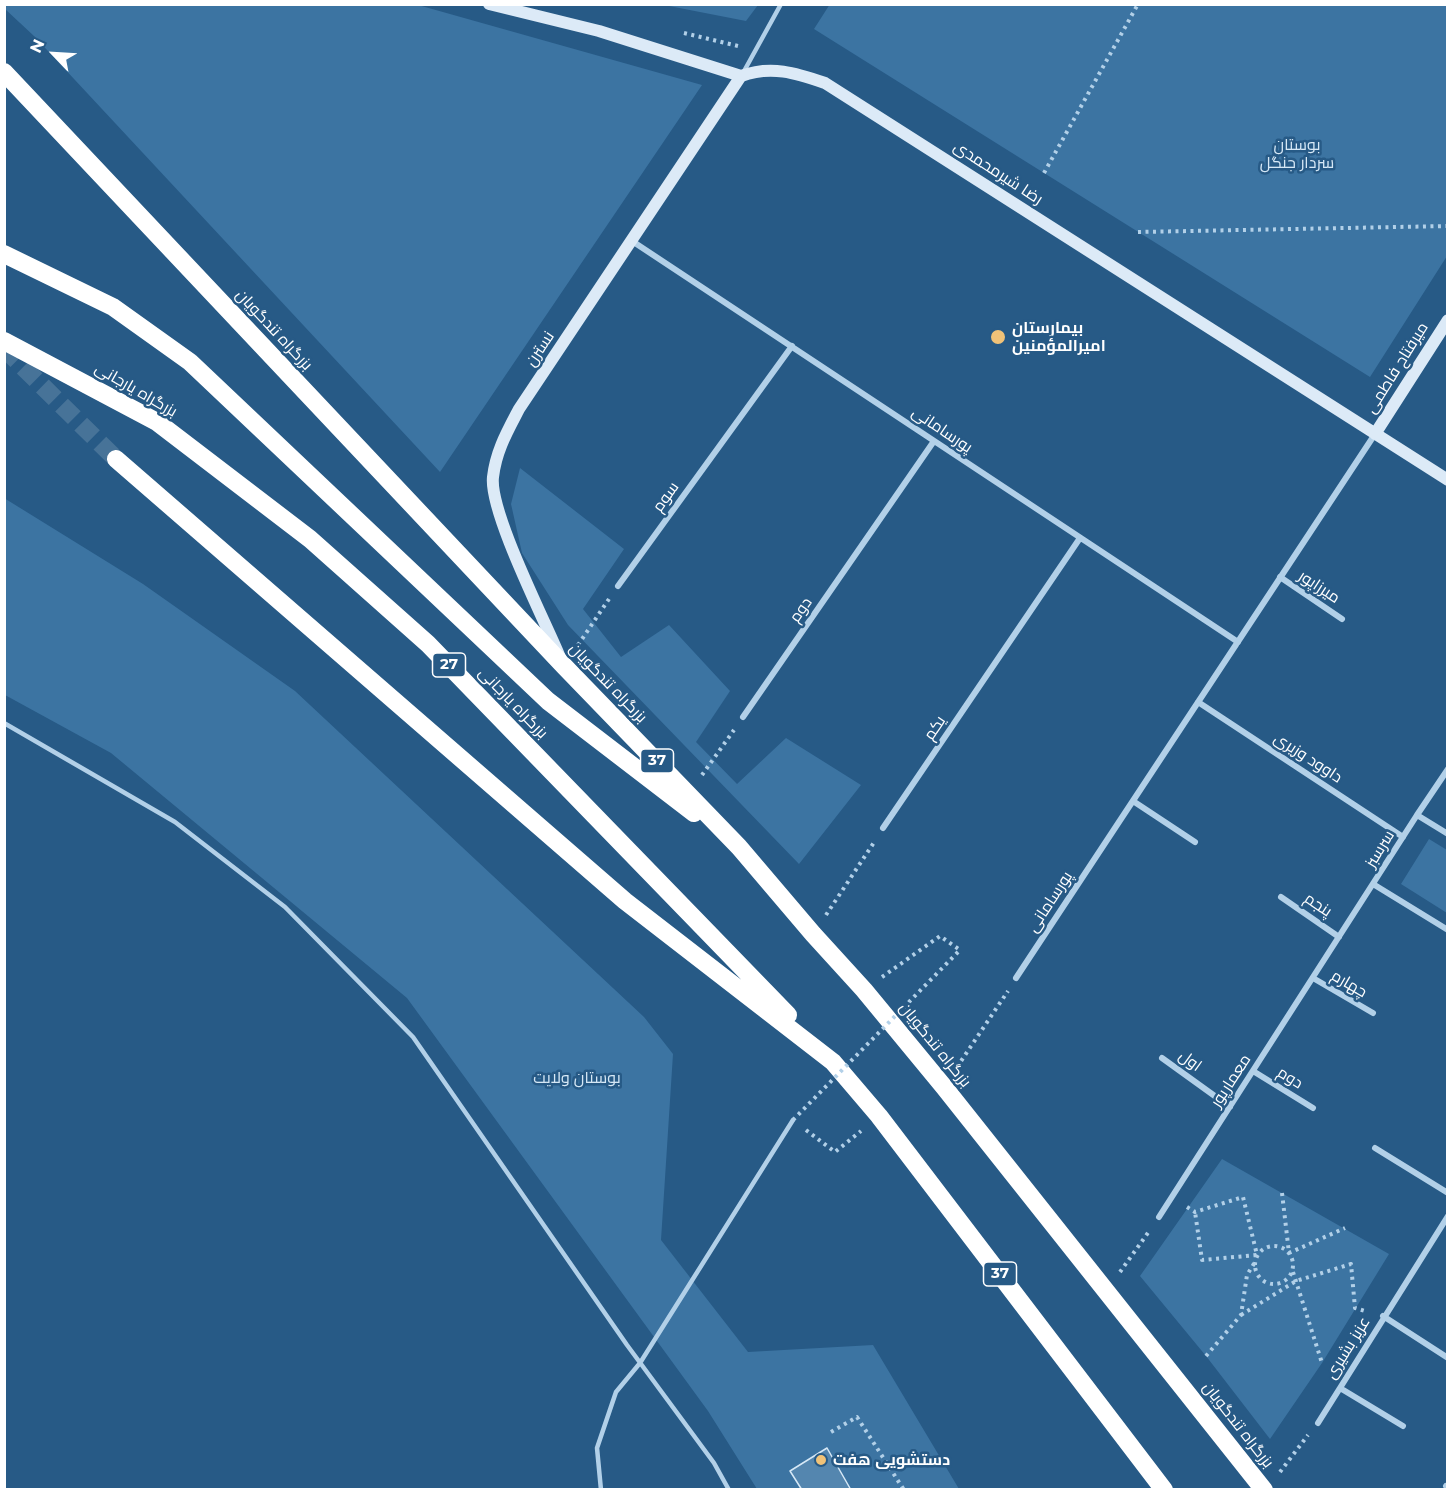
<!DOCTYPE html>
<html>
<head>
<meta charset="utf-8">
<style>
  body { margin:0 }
  #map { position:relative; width:1452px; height:1494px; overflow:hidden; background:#275a86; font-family:Montserrat,sans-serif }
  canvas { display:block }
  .frame { position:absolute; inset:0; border:6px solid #fff; pointer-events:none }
  .north { position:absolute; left:24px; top:24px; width:60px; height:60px; -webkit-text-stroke:4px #275a86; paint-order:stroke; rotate:295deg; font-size:16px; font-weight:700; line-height:24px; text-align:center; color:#fff }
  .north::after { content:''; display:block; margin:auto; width:21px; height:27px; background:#fff; clip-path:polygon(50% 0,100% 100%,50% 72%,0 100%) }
</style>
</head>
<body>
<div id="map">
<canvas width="1452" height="1494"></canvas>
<div class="frame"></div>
<div class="north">N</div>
</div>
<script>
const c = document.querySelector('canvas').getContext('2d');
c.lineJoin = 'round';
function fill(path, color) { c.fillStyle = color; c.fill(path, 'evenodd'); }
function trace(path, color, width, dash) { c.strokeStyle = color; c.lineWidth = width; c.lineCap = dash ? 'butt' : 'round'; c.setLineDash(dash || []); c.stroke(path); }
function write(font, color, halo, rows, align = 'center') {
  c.font = font + ' Montserrat,Cairo,sans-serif'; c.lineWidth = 5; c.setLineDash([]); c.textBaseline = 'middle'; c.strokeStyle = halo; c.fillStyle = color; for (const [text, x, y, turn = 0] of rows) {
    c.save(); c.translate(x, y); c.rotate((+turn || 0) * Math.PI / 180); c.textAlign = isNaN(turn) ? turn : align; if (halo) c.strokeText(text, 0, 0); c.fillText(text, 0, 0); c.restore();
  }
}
fill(new Path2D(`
  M 830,4 L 1447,5 L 1447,256 L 1370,377 L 814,29 Z
  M 4,5 L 418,5 L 702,85 L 440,472 L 34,36 L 5,9 Z
  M 664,5 L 758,5 L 746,21 Z
  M 520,468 L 624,549 L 583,609 L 621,657 L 669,625 L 730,691 L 696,742 L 737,784 L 786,738 L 861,785 L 799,864 L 568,625 L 522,553 L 511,504 Z
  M 4,498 L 143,584 L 295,691 L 644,1017 L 673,1054 L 661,1240 L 748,1352 L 873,1345 L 959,1489 L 757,1489 L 708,1411 L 407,998 L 111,753 L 5,695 Z
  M 1429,839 L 1447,850 L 1447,913 L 1401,884 Z
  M 1222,1159 L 1389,1254 L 1322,1363 L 1270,1439 L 1206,1356 L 1140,1276 Z`), '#3c74a2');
const building = new Path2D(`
  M 827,1448 L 851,1490 L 802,1490 L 790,1471 Z`);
fill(building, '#5486af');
trace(building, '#d6e8f6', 1.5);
trace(new Path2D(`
  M 4,348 L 116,459`), '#477398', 18, [18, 9]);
trace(new Path2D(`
  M 684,33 L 738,46
  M 1044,173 L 1138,4
  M 1138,232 L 1448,226
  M 578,645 L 609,599
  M 702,775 L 734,730
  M 826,915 L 875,841
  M 882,977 L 940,936 L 960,950
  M 957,1067 L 1008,991
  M 806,1130 L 835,1152 L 861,1131
  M 1282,1193 L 1289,1253 L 1345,1228
  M 1187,1207 L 1195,1212 L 1243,1197 L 1257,1255 L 1202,1260 L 1195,1212
  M1255 1265a19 19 0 1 1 38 0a19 19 0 1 1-38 0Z
  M 1120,1272 L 1150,1230
  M 1293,1272 L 1322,1363
  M 1241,1315 L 1296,1281 L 1351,1264 L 1355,1308 L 1365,1311
  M 1206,1356 L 1241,1315 L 1247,1275 L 1255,1262
  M 831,1432 L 857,1417 L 904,1490
  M 1280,1472 L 1308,1435`), '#b2d0e8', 4, [3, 4.5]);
trace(new Path2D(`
  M 743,73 L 781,4
  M 4,723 L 175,822 L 285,907 L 413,1037 L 627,1345 L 714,1463 L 729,1490
  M 601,1490 L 597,1448 L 616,1392 L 640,1363 L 793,1120`), '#b2d0e8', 4.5);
trace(new Path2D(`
  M 632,241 L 1238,642
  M 1280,577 L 1342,619
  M 618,586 L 792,346
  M 1198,702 L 1403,837
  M 743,717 L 934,441
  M 1133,801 L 1195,842
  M 1417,815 L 1448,769
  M 883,828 L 1080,538
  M 1373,884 L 1448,930
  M 1281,897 L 1339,937
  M 1016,978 L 1375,434
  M 1313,978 L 1373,1013
  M 1162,1058 L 1230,1107
  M 1253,1071 L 1313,1108
  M 1375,1148 L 1448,1193
  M 1159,1217 L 1417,815 L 1448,834
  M 1383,1316 L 1448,1358
  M 1340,1388 L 1403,1426
  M 1318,1423 L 1448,1216
  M 1446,1486 L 1448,1487`), '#b2d0e8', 6);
trace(new Path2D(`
  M 489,4 L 599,31 L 741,76 C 771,65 796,73 825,83 L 1448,480
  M 1375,434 L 1448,320
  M 559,655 C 544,619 489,511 493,477 C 496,451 507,432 519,409 L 741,76`), '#dceaf7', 12);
trace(new Path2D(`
  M 4,72 L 564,666 L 739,847 L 813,934 L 864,990 L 944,1087 L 1264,1490
  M 4,254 L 113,307 L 190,362 L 548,701 L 694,813
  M 4,341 L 157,422 L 310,539 L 428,644 L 788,1015
  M 116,459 L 625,901 L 833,1062 L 879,1116 L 1164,1490`), '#fff', 18);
trace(new Path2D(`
  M 793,1120 L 960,950`), '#b2d0e8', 4, [3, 4.5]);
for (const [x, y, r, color] of [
  [998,337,8,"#f0c278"],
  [821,1460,6,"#f0c278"]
]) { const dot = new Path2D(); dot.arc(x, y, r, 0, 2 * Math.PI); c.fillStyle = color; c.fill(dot); trace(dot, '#275a86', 2); }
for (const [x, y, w] of [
  [449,665,33],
  [657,761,33],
  [1000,1274,33]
]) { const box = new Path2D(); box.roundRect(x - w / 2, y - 12, w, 24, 4.5); c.fillStyle = '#275a86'; c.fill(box); trace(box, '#fff', 1.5); }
write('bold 15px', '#fff', null, [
  ["27",449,665],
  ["37",657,761],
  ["37",1000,1274]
]);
write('16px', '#d6e8f6', '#275a86', [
  ["بوستان",1297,145],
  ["سردار جنگل",1297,163],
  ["بوستان ولایت",577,1078]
]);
write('16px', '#fff', '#275a86', [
  ["رضا شیرمحمدی",998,173,33],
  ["بزرگراه تندگویان",274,330,47],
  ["نسترن",540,349,-56],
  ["میرفتاح فاطمی",1397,368,-58],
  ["بزرگراه یارجانی",136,390,30],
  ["پورسامانی",942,430,34],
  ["سوم",666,497,-54],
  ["میرزاپور",1319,587,33],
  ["دوم",801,610,-55],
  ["بزرگراه تندگویان",608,683,46],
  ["بزرگراه یارجانی",513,703,46],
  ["یکم",935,728,-56],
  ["داوود وزیری",1308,758,33],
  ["سرسبز",1380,849,-58],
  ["پورسامانی",1050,902,-57],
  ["پنجم",1318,905,34],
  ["چهارم",1349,984,30],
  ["بزرگراه تندگویان",935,1045,51],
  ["اول",1190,1061,36],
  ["دوم",1290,1078,32],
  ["معمارپور",1231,1081,-57],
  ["عزیز بشیری",1348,1348,-58],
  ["بزرگراه تندگویان",1238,1425,52]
]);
write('bold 16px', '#fff', '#275a86', [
  ["بیمارستان",1012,328],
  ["امیرالمؤمنین",1012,346],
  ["دستشویی هفت",833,1460]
], 'left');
</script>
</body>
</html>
